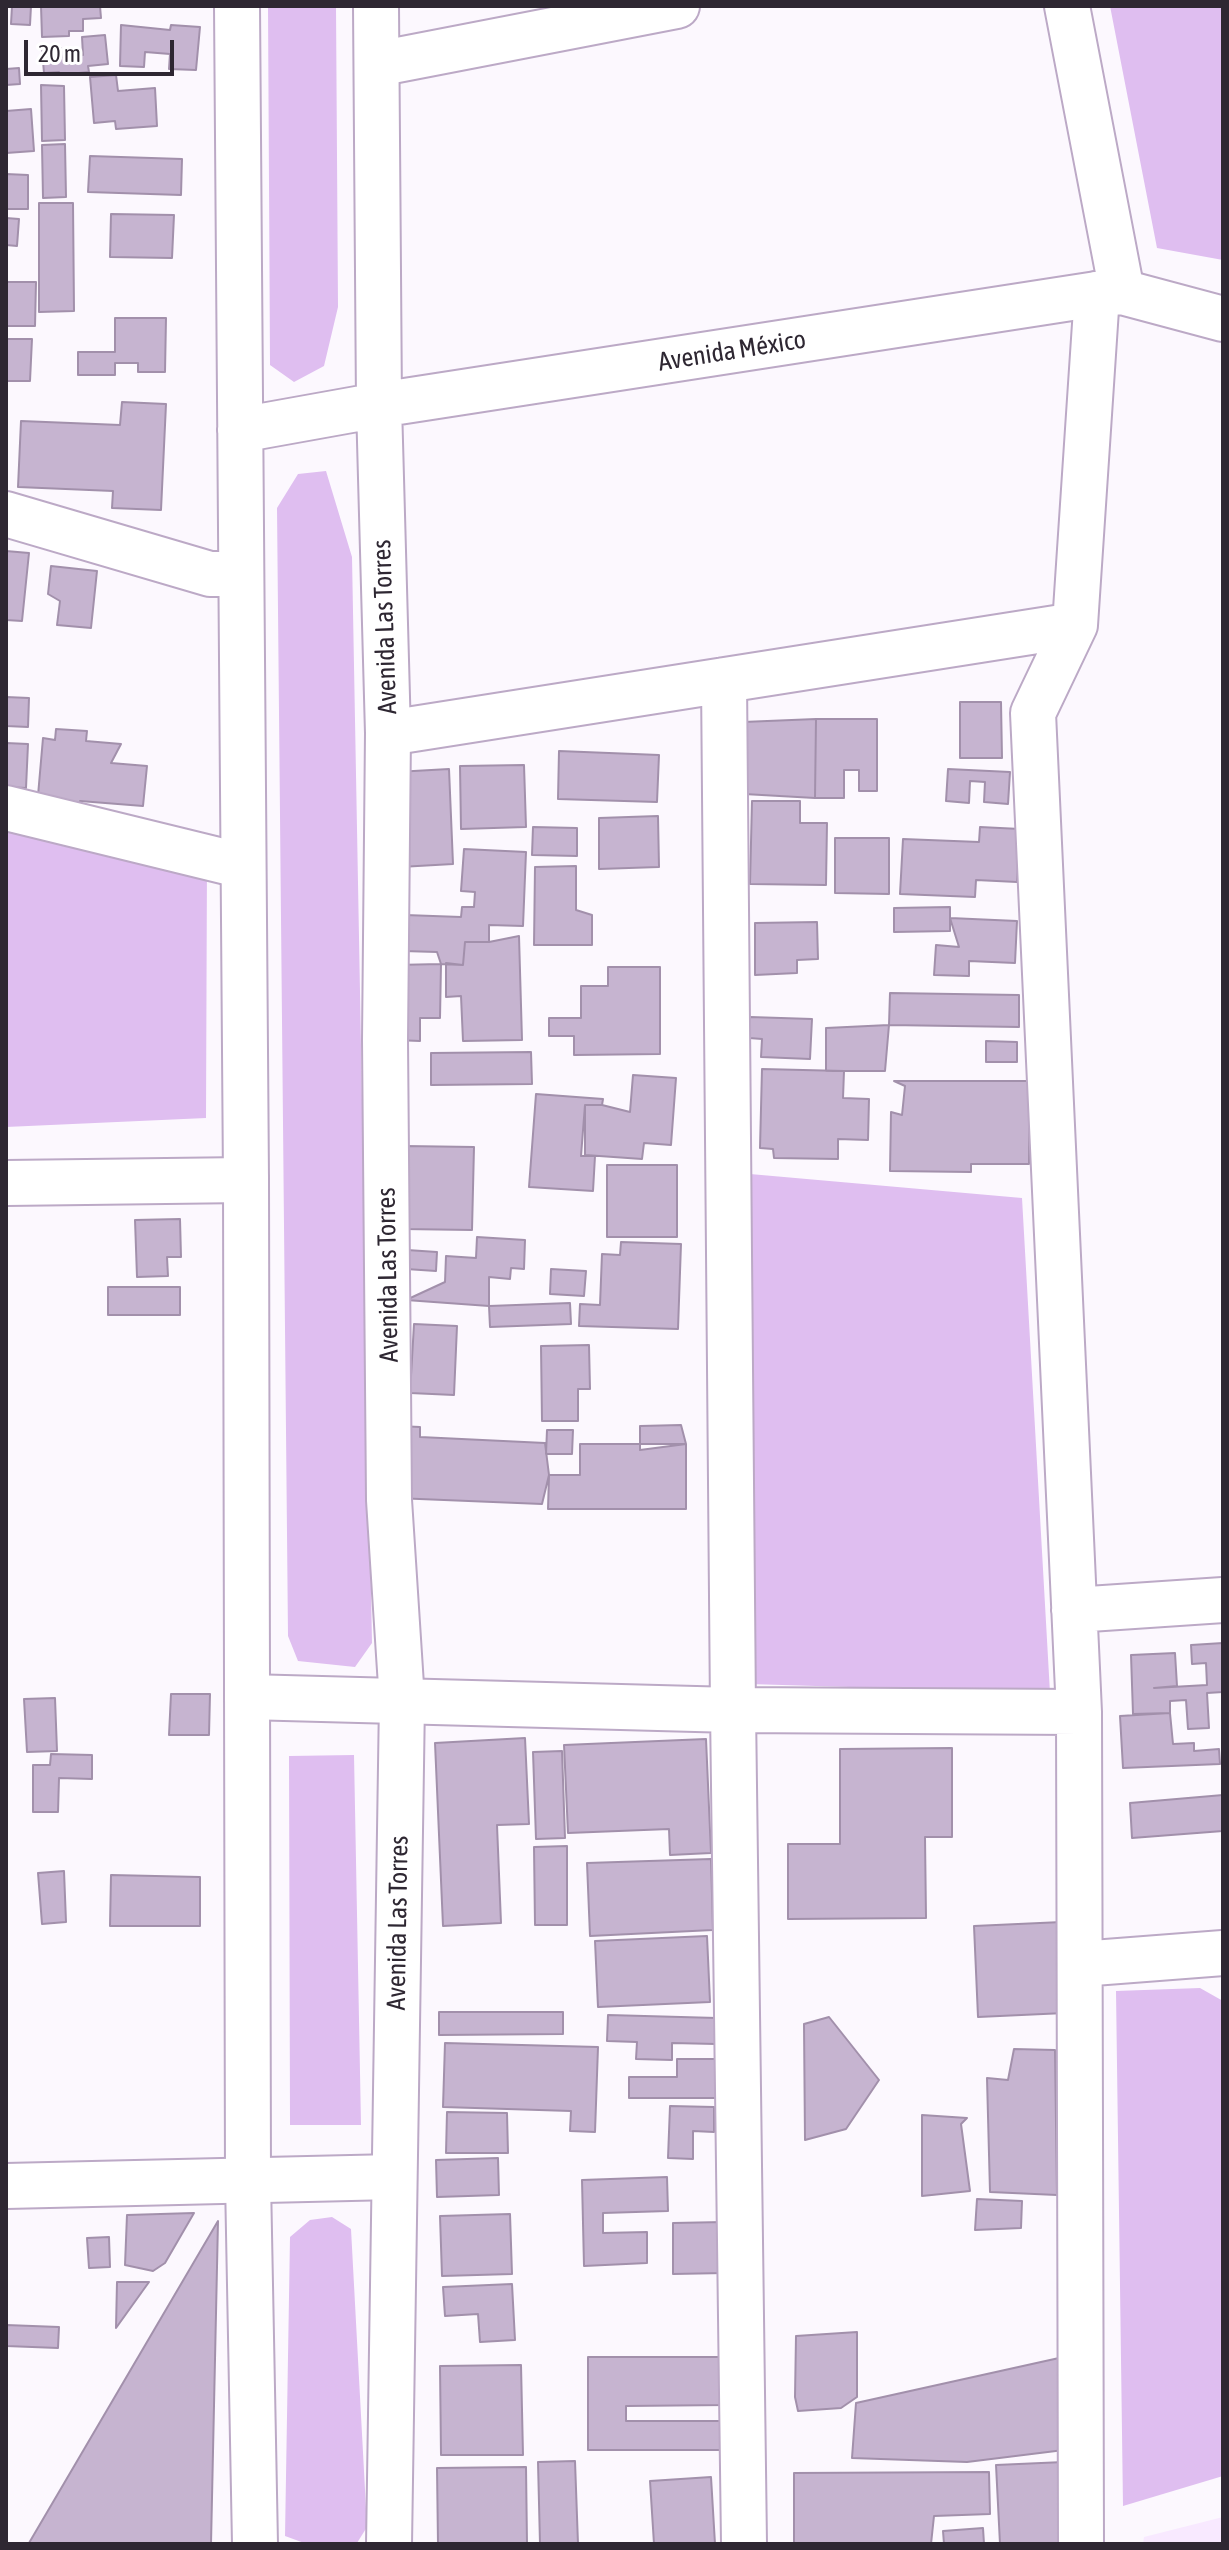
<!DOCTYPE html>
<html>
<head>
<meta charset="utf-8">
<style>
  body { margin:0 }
  #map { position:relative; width:1229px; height:2550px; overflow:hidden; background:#fcf8fe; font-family:"Asap Condensed",sans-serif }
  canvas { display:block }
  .frame { position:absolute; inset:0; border:8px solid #2e2732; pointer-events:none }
  .scale { position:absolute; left:24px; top:40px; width:150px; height:36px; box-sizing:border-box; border:4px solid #2e2732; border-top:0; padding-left:10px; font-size:24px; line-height:28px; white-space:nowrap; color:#2e2732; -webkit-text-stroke:6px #fff; paint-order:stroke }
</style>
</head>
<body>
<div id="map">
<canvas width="1229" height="2550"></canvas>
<div class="frame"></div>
<div class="scale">20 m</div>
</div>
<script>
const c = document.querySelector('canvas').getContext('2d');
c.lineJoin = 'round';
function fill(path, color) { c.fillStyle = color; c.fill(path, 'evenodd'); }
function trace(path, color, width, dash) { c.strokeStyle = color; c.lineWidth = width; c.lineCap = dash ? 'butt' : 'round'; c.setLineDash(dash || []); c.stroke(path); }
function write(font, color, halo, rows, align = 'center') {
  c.font = font + ' "Asap Condensed",sans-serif'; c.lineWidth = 6; c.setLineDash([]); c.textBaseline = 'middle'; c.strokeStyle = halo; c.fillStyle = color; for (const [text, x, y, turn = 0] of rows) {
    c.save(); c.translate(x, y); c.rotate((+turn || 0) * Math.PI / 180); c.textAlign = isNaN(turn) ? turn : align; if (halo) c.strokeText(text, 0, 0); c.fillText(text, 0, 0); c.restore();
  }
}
fill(new Path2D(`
  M 1223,2517 L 1223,2544 L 1143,2544 L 1144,2537 Z`), '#f8e9ff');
fill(new Path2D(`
  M 268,6 L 336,6 L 338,307 L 324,366 L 294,382 L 270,365 Z
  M 1110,6 L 1223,6 L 1223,260 L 1157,248 Z
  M 326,471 L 352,557 L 372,1643 L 355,1667 L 298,1661 L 288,1636 L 277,508 L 298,474 Z
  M 6,823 L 207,859 L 206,1118 L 6,1127 Z
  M 750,1174 L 1022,1198 L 1050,1693 L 749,1684 Z
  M 354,1755 L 361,2125 L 290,2125 L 289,1756 Z
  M 1200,1988 L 1223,2001 L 1223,2476 L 1123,2506 L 1116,1991 Z
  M 332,2217 L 351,2229 L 367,2527 L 357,2543 L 307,2544 L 285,2536 L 290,2237 L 310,2220 Z`), '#dfbef0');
const building = new Path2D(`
  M 12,6 L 31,6 L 30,25 L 11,24 Z
  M 41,6 L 100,6 L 101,18 L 83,19 L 83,31 L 69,31 L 69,36 L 42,37 Z
  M 121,25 L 170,30 L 171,25 L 200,27 L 196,70 L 169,69 L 170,54 L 145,52 L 144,67 L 120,66 Z
  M 105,35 L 108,64 L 88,66 L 89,72 L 59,75 L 59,72 L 44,73 L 42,50 L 61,48 L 62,57 L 83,55 L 82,37 Z
  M 19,68 L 20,84 L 6,85 L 6,69 Z
  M 116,75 L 118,91 L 155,88 L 157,126 L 116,129 L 115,121 L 94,123 L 90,77 Z
  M 41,85 L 64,86 L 65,140 L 42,141 Z
  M 31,109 L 34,151 L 6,153 L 6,111 Z
  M 65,144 L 66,197 L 43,198 L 42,145 Z
  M 90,156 L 182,159 L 181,195 L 88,192 Z
  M 6,174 L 28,175 L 28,209 L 6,209 Z
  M 39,203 L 73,203 L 74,311 L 39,312 Z
  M 111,214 L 174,215 L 172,258 L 110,257 Z
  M 6,218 L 19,219 L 17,246 L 6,245 Z
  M 6,282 L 36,282 L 35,326 L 6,326 Z
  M 115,318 L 166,318 L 165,372 L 138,372 L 138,363 L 115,363 L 115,375 L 78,375 L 78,352 L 115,352 Z
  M 6,339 L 32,339 L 30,381 L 6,381 Z
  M 122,402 L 166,404 L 161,510 L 112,508 L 113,491 L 18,487 L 21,421 L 120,425 Z
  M 6,551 L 29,553 L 22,621 L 6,620 Z
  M 51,566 L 97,571 L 91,628 L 57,625 L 60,601 L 48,594 Z
  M 6,697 L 29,698 L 28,727 L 6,726 Z
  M 960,702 L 1001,702 L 1002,758 L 960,758 Z
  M 816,719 L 815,798 L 744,794 L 743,722 Z
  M 816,719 L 877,719 L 877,791 L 859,791 L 859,770 L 844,770 L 844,798 L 815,798 Z
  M 56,729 L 87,731 L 86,741 L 121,744 L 111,763 L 147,766 L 143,806 L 80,801 L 79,810 L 37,807 L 43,738 L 55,740 Z
  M 6,743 L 28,744 L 26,788 L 6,787 Z
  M 559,751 L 659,755 L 657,802 L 558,799 Z
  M 524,765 L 526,827 L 461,829 L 460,766 Z
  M 449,769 L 453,864 L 400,867 L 396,772 Z
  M 948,769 L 1010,772 L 1008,804 L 984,802 L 985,782 L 970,781 L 969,803 L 946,801 Z
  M 752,801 L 800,801 L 800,823 L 827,823 L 826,885 L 750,884 Z
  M 658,816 L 659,867 L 599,869 L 599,818 Z
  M 533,827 L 577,828 L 577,856 L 532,855 Z
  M 980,827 L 1020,829 L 1017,882 L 976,880 L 975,897 L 900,894 L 903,839 L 979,842 Z
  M 835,838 L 889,838 L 889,894 L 835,893 Z
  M 464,849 L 526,852 L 523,926 L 489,925 L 489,942 L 465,942 L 463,965 L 441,964 L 437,952 L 403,951 L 405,915 L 461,917 L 462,907 L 474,907 L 475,892 L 461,891 Z
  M 576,866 L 576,910 L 592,915 L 592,945 L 534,945 L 535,867 Z
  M 950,907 L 950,931 L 894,932 L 894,908 Z
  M 950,918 L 1017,921 L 1015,963 L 969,961 L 969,976 L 934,975 L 936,945 L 959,947 Z
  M 817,922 L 818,959 L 797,960 L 797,973 L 755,975 L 755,923 Z
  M 519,936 L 522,1040 L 463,1041 L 461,996 L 446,997 L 446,963 L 463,965 L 465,942 L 489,942 Z
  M 441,964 L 440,1018 L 420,1018 L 420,1041 L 395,1040 L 395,965 Z
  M 608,967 L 660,967 L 660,1054 L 574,1055 L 574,1036 L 549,1036 L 549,1018 L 581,1018 L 581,986 L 608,986 Z
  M 890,993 L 1019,995 L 1019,1027 L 889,1025 Z
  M 750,1017 L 812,1019 L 810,1059 L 761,1057 L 762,1039 L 749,1038 Z
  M 889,1025 L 885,1071 L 826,1071 L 826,1028 Z
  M 986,1041 L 1017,1042 L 1017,1062 L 986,1062 Z
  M 531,1052 L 532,1084 L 431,1085 L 431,1053 Z
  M 762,1069 L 844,1071 L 843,1098 L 869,1099 L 868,1140 L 838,1139 L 838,1159 L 774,1158 L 773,1149 L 760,1148 Z
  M 633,1075 L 676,1078 L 671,1145 L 644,1143 L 642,1159 L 585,1155 L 585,1105 L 602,1105 L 630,1112 Z
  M 894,1081 L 1030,1081 L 1029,1164 L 971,1164 L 971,1172 L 890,1171 L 891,1112 L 902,1115 L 905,1086 Z
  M 536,1094 L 603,1099 L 602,1105 L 585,1105 L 581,1156 L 595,1156 L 593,1191 L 529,1187 Z
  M 405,1146 L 474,1147 L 472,1230 L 403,1229 Z
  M 607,1165 L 677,1165 L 677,1237 L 607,1237 Z
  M 180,1219 L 181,1257 L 167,1257 L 168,1276 L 137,1277 L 135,1220 Z
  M 477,1237 L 525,1240 L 524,1269 L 511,1268 L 510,1279 L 489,1277 L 489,1306 L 406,1300 L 445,1282 L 446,1256 L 476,1258 Z
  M 621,1242 L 681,1244 L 678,1329 L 579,1326 L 580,1304 L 600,1305 L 602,1254 L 620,1255 Z
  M 407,1250 L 437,1252 L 436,1271 L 406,1269 Z
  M 551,1269 L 586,1271 L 584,1296 L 550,1294 Z
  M 108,1287 L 180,1287 L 180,1315 L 108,1315 Z
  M 570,1303 L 571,1324 L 490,1327 L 489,1306 Z
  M 414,1324 L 457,1326 L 454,1395 L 410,1393 Z
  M 589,1345 L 590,1389 L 578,1389 L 578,1421 L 542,1421 L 541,1346 Z
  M 681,1425 L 686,1444 L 640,1450 L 640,1426 Z
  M 398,1426 L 420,1427 L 420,1437 L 545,1443 L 549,1475 L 542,1504 L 395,1498 Z
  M 547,1430 L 573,1430 L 572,1454 L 546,1454 Z
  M 580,1444 L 686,1444 L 686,1509 L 548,1509 L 549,1475 L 580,1475 Z
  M 1223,1643 L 1223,1692 L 1207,1693 L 1209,1728 L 1188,1729 L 1186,1700 L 1170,1701 L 1170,1713 L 1133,1714 L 1131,1655 L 1175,1653 L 1177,1686 L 1154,1688 L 1207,1685 L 1206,1663 L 1192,1664 L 1191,1645 Z
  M 171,1694 L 210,1694 L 209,1735 L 169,1735 Z
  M 55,1698 L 57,1751 L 27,1752 L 24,1699 Z
  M 1170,1713 L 1173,1744 L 1194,1743 L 1194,1751 L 1219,1749 L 1220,1764 L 1123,1768 L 1120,1716 Z
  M 525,1738 L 529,1824 L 497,1825 L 501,1923 L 443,1926 L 435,1743 Z
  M 706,1739 L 711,1853 L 670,1855 L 669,1829 L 568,1833 L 564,1745 Z
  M 952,1748 L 952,1837 L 925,1837 L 926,1918 L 788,1919 L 788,1844 L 840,1844 L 840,1749 Z
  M 562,1751 L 565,1838 L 536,1839 L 533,1752 Z
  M 51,1754 L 92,1755 L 92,1779 L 59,1778 L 58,1812 L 33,1812 L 33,1765 L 50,1765 Z
  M 1223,1795 L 1223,1831 L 1132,1838 L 1130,1803 Z
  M 567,1846 L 567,1925 L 535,1925 L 534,1847 Z
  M 711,1859 L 713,1930 L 590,1936 L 587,1863 Z
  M 64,1871 L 66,1922 L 42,1924 L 38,1873 Z
  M 111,1875 L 200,1877 L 200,1926 L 110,1926 Z
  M 1062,1922 L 1065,2013 L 978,2017 L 974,1926 Z
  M 707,1936 L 710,2002 L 598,2007 L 595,1941 Z
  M 439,2012 L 563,2012 L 563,2034 L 439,2035 Z
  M 608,2015 L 717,2018 L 716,2044 L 672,2043 L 672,2060 L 636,2059 L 637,2042 L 607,2041 Z
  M 829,2017 L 879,2080 L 846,2129 L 805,2140 L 804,2024 Z
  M 445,2043 L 598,2047 L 595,2132 L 570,2131 L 571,2111 L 443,2107 Z
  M 1014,2049 L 1055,2050 L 1057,2195 L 990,2192 L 987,2078 L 1008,2080 Z
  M 677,2059 L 717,2059 L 717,2098 L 629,2098 L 629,2077 L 677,2077 Z
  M 670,2106 L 714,2107 L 714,2132 L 693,2131 L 693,2159 L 668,2158 Z
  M 447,2112 L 507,2113 L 508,2153 L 446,2153 Z
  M 922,2115 L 967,2118 L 961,2124 L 970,2191 L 922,2196 Z
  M 498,2158 L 499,2195 L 437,2197 L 436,2160 Z
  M 667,2177 L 668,2211 L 603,2213 L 603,2233 L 647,2232 L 647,2263 L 584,2266 L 582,2180 Z
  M 977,2199 L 1022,2201 L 1021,2228 L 975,2230 Z
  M 194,2213 L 165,2263 L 153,2271 L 125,2265 L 127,2215 Z
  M 510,2214 L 512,2274 L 442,2276 L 440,2216 Z
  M 218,2221 L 211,2544 L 29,2543 Z
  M 724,2222 L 725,2273 L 673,2274 L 673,2223 Z
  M 109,2237 L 110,2267 L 89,2268 L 87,2238 Z
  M 117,2282 L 149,2282 L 116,2328 Z
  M 512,2284 L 515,2340 L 480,2342 L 478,2314 L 445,2316 L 443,2287 Z
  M 6,2325 L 59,2327 L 58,2348 L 6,2346 Z
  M 857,2332 L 857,2397 L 841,2408 L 798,2411 L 795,2397 L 796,2336 Z
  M 588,2357 L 728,2357 L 727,2405 L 626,2406 L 626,2421 L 728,2421 L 728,2450 L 588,2450 Z
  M 1059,2358 L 1064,2450 L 967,2462 L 852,2458 L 856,2403 Z
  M 521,2365 L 523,2455 L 441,2455 L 440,2366 Z
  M 575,2461 L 578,2544 L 540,2544 L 538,2462 Z
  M 1064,2462 L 1068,2544 L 1000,2544 L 996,2465 Z
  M 526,2467 L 527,2544 L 438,2544 L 437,2468 Z
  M 989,2472 L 990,2514 L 934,2516 L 931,2544 L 794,2544 L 794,2473 Z
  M 711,2477 L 715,2544 L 654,2544 L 650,2481 Z
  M 983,2528 L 984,2544 L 944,2544 L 943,2531 Z`);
fill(building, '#c6b4d0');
trace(building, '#a290ab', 2);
const minor = new Path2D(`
  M 1067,6 L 1122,292
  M 377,64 L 677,6
  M 6,514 L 210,574 L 241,574
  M 724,680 L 733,1710 L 744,2544
  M 388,733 L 1075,625
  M 6,808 L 243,866
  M 6,1183 L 246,1180
  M 1074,1610 L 1223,1600
  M 247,1697 L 733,1710 L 1079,1712
  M 1080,1964 L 1223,1953
  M 6,2186 L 394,2177
  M 1081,2544 L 1079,1712 L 1033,713 L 1075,625 L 1097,294`);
const tertiary = new Path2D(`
  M 237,6 L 246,1180 L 248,2181 L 255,2544
  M 376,6 L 379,405 L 388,733 L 385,1040 L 389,1500 L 402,1701 L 389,2544
  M 240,430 L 379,405 L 1097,294 L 1122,292 L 1223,319`);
trace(minor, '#bca9c6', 48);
trace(tertiary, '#bca9c6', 48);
trace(minor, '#fff', 44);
trace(tertiary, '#fff', 44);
write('26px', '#2e2732', '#fff', [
  ["Avenida México",732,351,-9],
  ["Avenida Las Torres",385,627,-92],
  ["Avenida Las Torres",388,1275,-91],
  ["Avenida Las Torres",398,1923,-89]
]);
</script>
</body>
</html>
